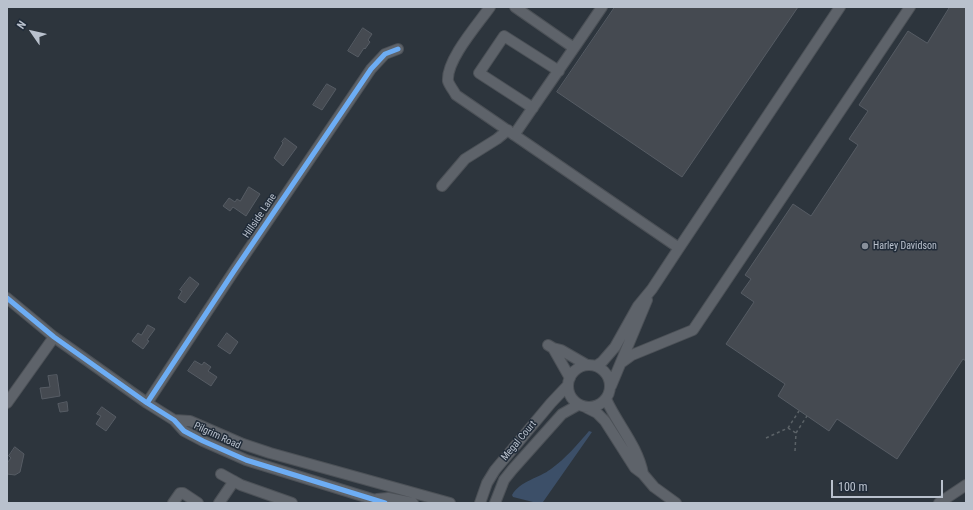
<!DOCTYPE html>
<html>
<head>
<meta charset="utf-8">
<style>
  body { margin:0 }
  #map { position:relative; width:973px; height:510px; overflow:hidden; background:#2d353d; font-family:"Roboto Condensed",sans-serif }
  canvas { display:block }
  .frame { position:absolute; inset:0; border:8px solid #b9c1cd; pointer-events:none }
  .north { position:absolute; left:12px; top:12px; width:40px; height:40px; -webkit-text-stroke:3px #202b38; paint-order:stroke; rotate:304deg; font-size:11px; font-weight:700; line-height:16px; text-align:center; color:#b9c1cd }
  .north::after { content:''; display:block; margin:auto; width:14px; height:18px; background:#b9c1cd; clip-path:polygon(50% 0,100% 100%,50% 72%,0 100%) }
  .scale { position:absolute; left:831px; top:480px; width:112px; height:18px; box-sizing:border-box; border:2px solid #b9c1cd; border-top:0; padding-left:5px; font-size:12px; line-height:14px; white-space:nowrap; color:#b9c1cd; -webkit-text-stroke:3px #202b38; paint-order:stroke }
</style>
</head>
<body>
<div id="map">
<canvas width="973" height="510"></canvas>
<div class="frame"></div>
<div class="north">N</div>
<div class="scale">100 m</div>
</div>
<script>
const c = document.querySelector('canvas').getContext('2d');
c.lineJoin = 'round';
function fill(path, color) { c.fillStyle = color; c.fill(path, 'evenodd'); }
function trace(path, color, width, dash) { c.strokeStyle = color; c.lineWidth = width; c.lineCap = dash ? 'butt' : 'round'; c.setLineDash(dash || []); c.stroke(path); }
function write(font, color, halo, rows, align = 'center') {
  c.font = font + ' "Roboto Condensed",sans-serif'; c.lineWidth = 3; c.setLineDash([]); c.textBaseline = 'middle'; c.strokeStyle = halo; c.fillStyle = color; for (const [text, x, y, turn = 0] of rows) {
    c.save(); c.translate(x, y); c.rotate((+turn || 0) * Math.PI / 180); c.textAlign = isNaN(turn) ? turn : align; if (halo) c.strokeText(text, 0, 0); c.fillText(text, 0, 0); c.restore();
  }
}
fill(new Path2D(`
  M 589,431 L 592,432 L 543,502 L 537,503 L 513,497 L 512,495 C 520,481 539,478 551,469 C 566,458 577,445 589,431 Z`), '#3c4f68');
const building = new Path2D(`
  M 615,7 L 798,7 L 682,177 L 557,92 Z
  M 950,7 L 966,7 L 966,361 L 963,359 L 897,459 L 837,419 L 829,431 L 778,396 L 785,384 L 726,344 L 754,302 L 741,293 L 751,279 L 745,275 L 793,204 L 811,216 L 858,145 L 849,139 L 868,111 L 859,105 L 908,31 L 927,43 Z
  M 363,28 L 372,34 L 368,40 L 370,42 L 365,49 L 364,48 L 358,57 L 348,51 Z
  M 327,84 L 336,89 L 322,110 L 313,105 Z
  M 285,138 L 297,147 L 283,166 L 274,158 L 283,143 L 282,142 Z
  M 249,187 L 260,194 L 246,216 L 233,207 L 230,211 L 223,206 L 229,198 L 235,202 L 237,199 L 240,201 Z
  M 190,277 L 199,284 L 185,303 L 178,298 L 182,291 L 180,290 Z
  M 148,325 L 155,329 L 147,340 L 149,341 L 143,349 L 132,341 L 138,333 L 141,335 Z
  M 227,333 L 238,342 L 230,354 L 218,346 Z
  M 195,361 L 202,365 L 204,362 L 211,367 L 208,371 L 217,377 L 211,386 L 188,371 Z
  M 57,375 L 60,396 L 42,399 L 40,388 L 50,387 L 48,376 Z
  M 67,402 L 68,411 L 60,412 L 58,404 Z
  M 102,407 L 116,417 L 106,431 L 96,424 L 101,416 L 97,414 Z
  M 15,447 L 24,454 L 20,472 L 15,475 L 7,474 L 7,463 L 11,458 L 9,456 Z`);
fill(building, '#454a51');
trace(building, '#565c64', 1);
const minor = new Path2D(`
  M 490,7 C 478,24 446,60 448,81 C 449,85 454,91 456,95 L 679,248
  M 515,7 L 574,48 L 602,7
  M 533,108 L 479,73 L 504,36 L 559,71
  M 514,135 L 574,48
  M 442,186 L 465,159 L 497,139 L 508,130
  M 7,298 L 54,337 L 147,403 L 174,420 L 184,431 L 203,441 L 246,460 L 385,503
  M 548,345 L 553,348 L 561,350 L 587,365
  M 553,348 L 570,378
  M 621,363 L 632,355 L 693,330 L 910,7
  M568 386a21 21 0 1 1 42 0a21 21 0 1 1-42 0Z
  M 596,366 L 602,362 L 615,347 L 638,306 L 652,289 L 679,248 L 840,7
  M 611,386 L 647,300
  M 606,399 C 617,424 638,446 643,474
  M 7,403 L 54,337
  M 147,403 L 234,271 L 371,69 L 385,54 L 398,49
  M 587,408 L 597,413 L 605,421 L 635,468 L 643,474 L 654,487 L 676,503
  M 174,420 L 190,421 L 243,444 L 270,453 L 450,503
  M 221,474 L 241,485 L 292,503
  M 377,499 L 388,498 L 413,503
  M 173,503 L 180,493 L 183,493 L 198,503
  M 219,503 L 234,481
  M 480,503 L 487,483 L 495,470 L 551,403 L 568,385
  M 495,503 L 504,480 L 512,470 L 562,414 L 578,405
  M 939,503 L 966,485`);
trace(minor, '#4c5157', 12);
trace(new Path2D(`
  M 788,428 L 796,433
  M 766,438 L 788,428 L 799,411
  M 795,451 L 796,433 L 807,416`), '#5b6267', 1.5, [3, 3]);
trace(minor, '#5e636a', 10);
trace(new Path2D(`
  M 7,298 L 54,337 L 147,403 L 174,420 L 184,431 L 203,441 L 246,460 L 385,503
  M 147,403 L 234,271 L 371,69 L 385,54 L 398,49`), '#6dadf4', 5);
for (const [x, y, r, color] of [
  [865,246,4,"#88909b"]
]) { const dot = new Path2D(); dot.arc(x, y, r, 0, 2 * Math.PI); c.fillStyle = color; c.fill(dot); trace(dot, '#202b38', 1.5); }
write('10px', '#b9c1cd', '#202b38', [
  ["Hillside Lane",260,216,-56],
  ["Pilgrim Road",217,436,25],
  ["Megal Court",519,441,-50]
]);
write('10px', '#b9c1cd', '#202b38', [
  ["Harley Davidson",873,246]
], 'left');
</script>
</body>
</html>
